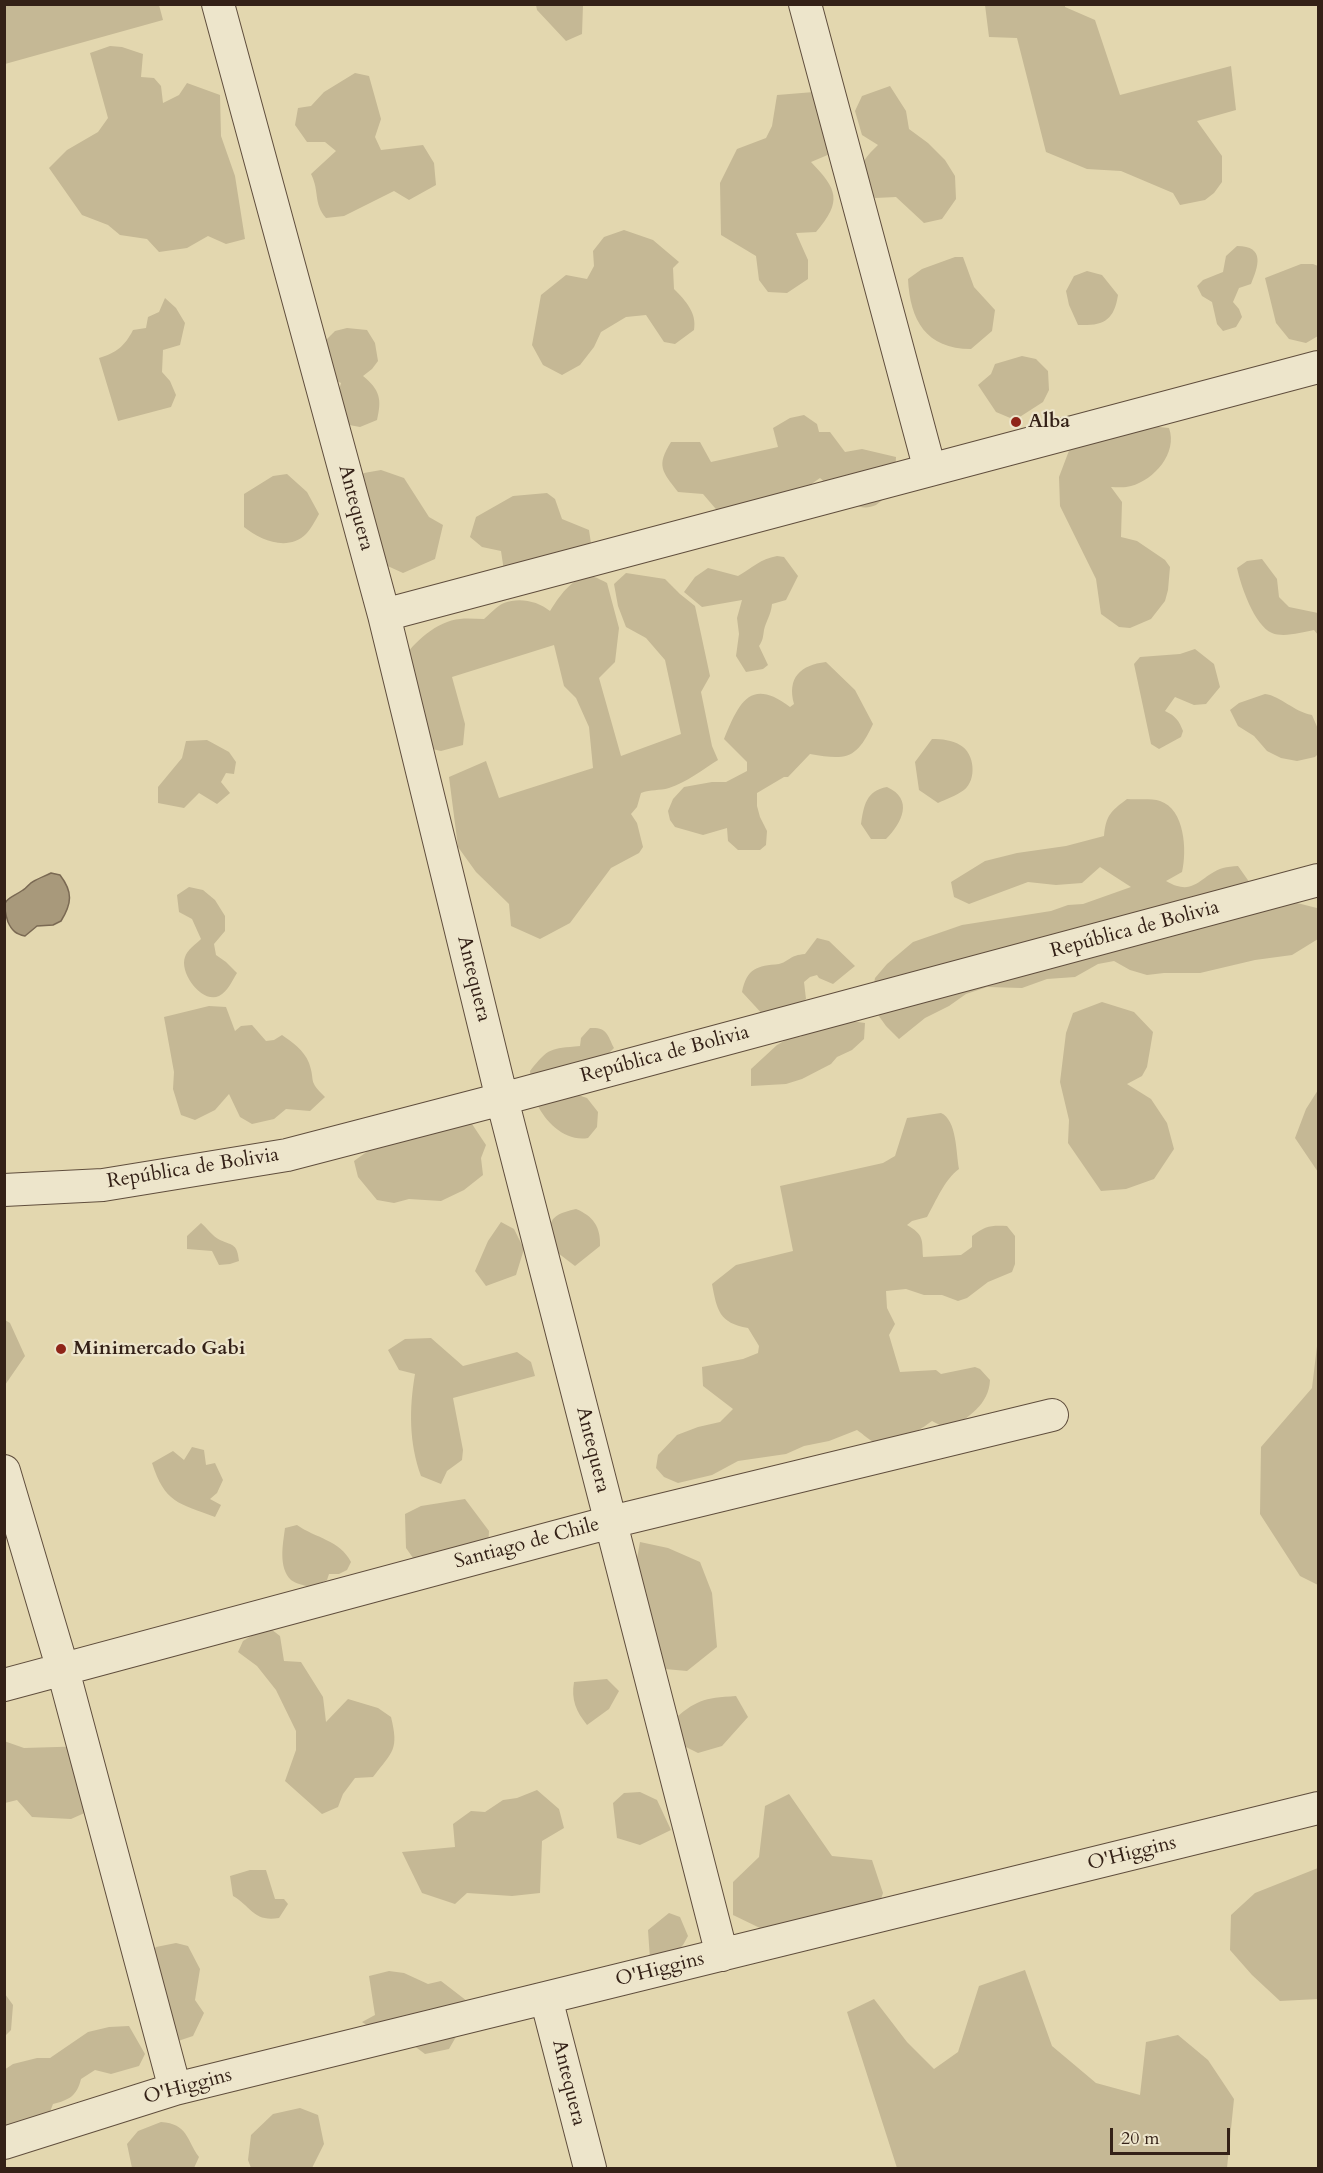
<!DOCTYPE html>
<html>
<head>
<meta charset="utf-8">
<style>
  body { margin:0 }
  #map { position:relative; width:1323px; height:2173px; overflow:hidden; background:#e3d7af; font-family:Cardo,serif }
  canvas { display:block }
  .frame { position:absolute; inset:0; border:6px solid #342117; pointer-events:none }
  .scale { position:absolute; left:1110px; top:2128px; width:120px; height:27px; box-sizing:border-box; border:3px solid #342117; border-top:0; padding-left:8px; font-size:18px; line-height:21px; white-space:nowrap; color:#342117; -webkit-text-stroke:4px #ede5cb; paint-order:stroke }
</style>
</head>
<body>
<div id="map">
<canvas width="1323" height="2173"></canvas>
<div class="frame"></div>
<div class="scale">20 m</div>
</div>
<script>
const c = document.querySelector('canvas').getContext('2d');
c.lineJoin = 'round';
function fill(path, color) { c.fillStyle = color; c.fill(path, 'evenodd'); }
function trace(path, color, width, dash) { c.strokeStyle = color; c.lineWidth = width; c.lineCap = dash ? 'butt' : 'round'; c.setLineDash(dash || []); c.stroke(path); }
function write(font, color, halo, rows, align = 'center') {
  c.font = font + ' Cardo,serif'; c.lineWidth = 4.5; c.setLineDash([]); c.textBaseline = 'middle'; c.strokeStyle = halo; c.fillStyle = color; for (const [text, x, y, turn = 0] of rows) {
    c.save(); c.translate(x, y); c.rotate((+turn || 0) * Math.PI / 180); c.textAlign = isNaN(turn) ? turn : align; if (halo) c.strokeText(text, 0, 0); c.fillText(text, 0, 0); c.restore();
  }
}
fill(new Path2D(`
  M 5,4 L 159,5 L 163,20 L 5,64 Z
  M 536,5 L 583,5 L 582,34 L 566,41 L 537,10 Z
  M 985,5 L 1065,5 L 1065,7 L 1095,20 L 1120,95 L 1231,66 L 1236,110 L 1197,121 L 1222,156 L 1222,182 L 1214,193 L 1205,200 L 1180,205 L 1173,193 L 1121,171 L 1087,169 L 1046,152 L 1017,38 L 989,37 Z
  M 110,46 L 122,47 L 143,54 L 141,77 L 154,78 L 161,86 L 163,103 L 179,95 L 187,83 L 220,95 L 221,136 L 235,176 L 245,239 L 226,244 L 208,236 L 187,248 L 159,252 L 147,239 L 120,235 L 108,225 L 82,215 L 49,168 L 67,150 L 98,132 L 108,118 L 90,53 Z
  M 355,73 L 369,76 L 381,119 L 375,137 L 381,150 L 423,145 L 434,163 L 436,185 L 409,200 L 394,191 L 344,216 L 326,218 C 313,203 320,192 311,174 L 336,151 L 325,142 L 307,142 L 295,125 L 298,108 L 311,106 L 324,92 Z
  M 890,86 L 906,111 L 909,129 L 928,143 L 945,160 L 955,176 L 956,199 L 942,219 L 924,223 L 896,197 L 875,198 C 856,174 855,167 878,145 L 862,135 L 855,111 L 862,96 Z
  M 814,92 L 837,151 L 811,162 C 837,189 843,201 816,232 L 796,233 L 808,260 L 808,279 L 787,293 L 768,292 L 759,280 L 756,256 L 721,235 L 720,183 L 737,149 L 766,138 L 772,126 L 777,95 Z
  M 624,230 L 653,240 L 679,262 L 673,268 L 674,289 C 686,301 697,313 694,330 L 675,344 L 664,342 L 646,315 L 626,317 L 601,332 L 594,347 L 580,365 L 562,375 L 543,365 L 532,345 L 541,295 L 566,275 L 587,279 L 594,266 L 593,251 L 604,237 Z
  M 1237,246 C 1266,246 1258,267 1251,284 L 1239,288 L 1233,302 L 1239,309 L 1242,317 L 1236,327 L 1223,331 L 1217,324 L 1212,302 L 1202,296 L 1197,286 L 1203,280 L 1223,272 L 1226,256 Z
  M 955,257 L 963,257 L 974,287 L 995,310 L 992,331 L 971,349 C 926,349 910,320 908,279 L 922,269 Z
  M 1301,264 L 1313,264 L 1318,266 L 1318,336 L 1306,343 L 1289,339 L 1276,323 L 1265,278 Z
  M 1087,271 L 1102,275 L 1118,295 C 1114,321 1103,326 1078,325 L 1069,305 L 1066,291 L 1074,276 Z
  M 165,298 L 176,308 L 185,323 L 180,345 L 163,350 L 162,372 L 170,381 L 176,395 L 171,407 L 118,421 L 99,358 C 116,353 125,346 133,330 L 146,328 L 148,317 L 159,312 Z
  M 347,328 L 367,330 L 375,343 L 378,361 L 372,369 L 363,376 C 380,390 382,399 377,420 L 360,427 L 344,424 L 335,404 L 341,383 L 327,376 L 323,343 L 335,331 Z
  M 1022,356 L 1036,359 L 1048,371 L 1049,390 L 1043,402 L 1015,420 L 996,412 L 978,385 L 991,374 L 995,364 Z
  M 804,415 L 817,424 L 819,432 L 830,432 L 845,452 L 862,449 L 896,457 L 894,489 C 889,494 882,501 876,505 C 854,515 835,491 820,478 L 803,490 L 727,522 L 703,494 L 678,492 C 662,471 656,466 671,442 L 700,442 L 711,462 L 778,447 L 773,428 L 790,418 Z
  M 1140,425 L 1169,428 C 1178,453 1154,480 1131,486 C 1125,488 1117,487 1111,487 L 1122,502 L 1121,537 L 1137,541 L 1165,560 L 1170,567 L 1168,590 L 1165,601 L 1151,619 L 1130,628 L 1119,627 L 1101,614 L 1096,579 L 1060,506 L 1059,477 L 1070,448 Z
  M 381,470 L 404,478 L 429,517 L 443,525 L 435,559 L 403,573 L 381,563 L 355,482 L 364,473 Z
  M 287,474 L 307,492 L 319,514 C 315,521 311,529 306,534 C 288,552 260,540 244,527 L 244,494 L 273,476 Z
  M 547,493 L 555,499 L 562,519 L 589,530 L 592,550 L 504,571 L 501,551 L 482,547 L 470,537 L 476,517 L 513,496 Z
  M 777,556 L 784,557 L 798,576 L 786,600 L 772,604 C 771,615 766,621 764,630 C 763,637 763,640 759,646 L 768,665 L 763,669 L 746,672 L 736,656 L 739,634 L 737,618 L 742,600 L 702,607 L 684,592 L 695,577 L 708,568 L 738,576 C 752,568 760,559 777,556 Z
  M 1262,559 L 1277,579 L 1279,597 L 1289,607 L 1318,613 L 1318,635 L 1314,630 C 1302,632 1284,638 1272,633 C 1254,625 1241,586 1237,568 L 1247,561 Z
  M 626,573 L 665,579 L 680,594 L 695,606 L 710,676 L 701,692 L 712,746 L 718,760 C 702,770 687,782 669,788 C 659,791 651,789 641,793 L 637,807 L 631,814 L 637,823 L 643,847 L 639,853 L 611,868 L 570,923 L 540,939 L 511,926 L 509,904 L 476,872 L 458,847 L 449,777 L 486,761 L 499,798 L 593,768 L 589,727 L 576,698 L 564,686 L 554,645 L 452,677 L 465,724 L 463,745 L 441,751 L 428,748 L 402,660 C 414,642 437,621 460,619 C 468,618 476,619 484,619 C 490,614 497,606 504,603 C 519,597 538,601 550,611 C 559,597 573,574 594,577 C 598,578 603,581 607,583 L 619,628 L 615,662 L 599,678 L 621,756 L 681,734 L 665,660 L 646,638 L 626,627 L 618,606 L 614,584 Z
  M 1195,649 L 1214,664 L 1220,687 L 1206,704 L 1194,705 L 1175,697 L 1165,711 C 1176,716 1179,721 1183,731 L 1181,737 L 1159,749 L 1151,744 L 1134,664 L 1140,657 L 1180,654 Z
  M 826,662 L 855,690 L 873,724 C 857,758 848,761 810,754 L 788,777 L 784,777 L 757,793 L 757,806 L 760,817 L 767,831 L 766,845 L 760,850 L 738,850 L 728,841 L 727,828 L 703,835 L 675,827 L 670,820 L 668,811 L 673,799 L 684,787 L 712,782 L 726,782 L 747,771 L 747,762 L 724,739 C 739,703 750,677 790,707 L 794,704 C 787,678 800,665 826,662 Z
  M 1265,694 C 1281,696 1294,712 1312,715 L 1318,729 L 1318,754 L 1315,757 L 1297,761 L 1281,758 L 1267,751 L 1254,736 L 1238,726 L 1230,710 L 1239,703 Z
  M 932,739 C 942,739 952,740 960,745 C 975,753 977,780 964,790 C 956,796 946,799 938,803 L 919,790 L 915,762 Z
  M 207,740 L 229,752 L 236,762 L 234,774 L 226,773 L 221,782 L 230,793 L 217,804 L 199,793 L 184,808 L 158,803 L 158,787 L 182,758 L 186,741 Z
  M 887,787 C 914,799 902,823 886,839 L 871,839 L 861,824 C 864,805 866,791 887,787 Z
  M 1127,799 C 1137,800 1151,798 1160,801 C 1185,809 1187,851 1182,872 L 1166,881 C 1195,898 1200,875 1223,868 C 1227,867 1233,866 1238,866 L 1257,893 L 1317,908 L 1318,939 L 1292,955 L 1255,960 L 1200,973 L 1164,973 L 1147,975 L 1130,970 L 1114,961 L 1098,964 L 1075,977 L 1047,979 L 1022,988 L 987,987 L 966,994 L 949,1006 L 925,1018 L 899,1039 L 886,1026 L 876,1012 L 872,995 L 875,978 L 887,964 L 913,942 L 962,925 L 1051,911 L 1068,905 L 1083,904 L 1131,887 L 1100,867 L 1082,883 L 1056,885 L 1028,882 L 969,904 L 954,897 L 951,882 L 985,861 L 1017,853 L 1066,846 L 1104,836 C 1106,815 1111,811 1127,799 Z
  M 189,887 L 203,890 L 215,900 L 225,916 L 225,931 L 214,944 L 216,955 L 226,962 L 237,973 C 232,981 228,991 219,996 C 202,1004 179,973 185,957 C 187,950 196,944 201,939 L 192,919 L 179,912 L 177,895 Z
  M 817,938 L 829,941 L 855,966 L 833,984 L 819,978 L 817,975 L 810,977 L 804,982 L 806,999 L 794,1010 L 766,1018 L 742,992 C 747,968 757,966 779,964 C 788,962 790,955 805,954 Z
  M 1102,1002 L 1134,1012 L 1153,1032 L 1147,1067 L 1142,1076 L 1127,1084 L 1151,1099 L 1167,1123 L 1174,1149 L 1154,1179 L 1126,1189 L 1101,1191 L 1068,1143 L 1069,1120 L 1060,1082 L 1066,1033 L 1073,1013 Z
  M 209,1006 L 226,1007 L 235,1031 L 241,1026 L 252,1025 L 266,1041 L 274,1040 L 282,1035 C 292,1042 304,1050 309,1063 C 316,1083 307,1079 325,1097 L 310,1111 L 286,1109 L 274,1119 L 252,1124 L 240,1117 L 229,1094 L 215,1110 L 195,1120 L 181,1115 L 173,1089 L 174,1072 L 164,1017 Z
  M 851,1021 L 865,1023 L 864,1039 L 852,1050 L 837,1057 L 831,1064 L 802,1079 L 786,1084 L 751,1086 L 751,1069 L 777,1045 L 791,1037 L 800,1037 L 818,1027 Z
  M 590,1028 C 607,1027 607,1034 614,1048 L 577,1086 L 578,1095 L 587,1098 L 598,1112 L 597,1127 L 588,1138 C 566,1142 546,1123 537,1104 C 532,1095 531,1082 530,1071 C 549,1047 550,1049 580,1046 L 581,1038 Z
  M 1318,1090 L 1318,1172 L 1295,1138 L 1306,1109 Z
  M 941,1113 C 957,1120 956,1153 959,1169 C 945,1179 936,1201 927,1217 L 912,1221 L 907,1225 C 924,1235 922,1239 923,1257 L 961,1255 L 972,1247 L 972,1236 C 985,1226 991,1225 1007,1226 L 1015,1236 L 1015,1264 L 1012,1272 L 988,1282 L 967,1298 L 958,1301 L 942,1295 L 924,1295 L 906,1289 L 886,1291 L 887,1308 L 895,1324 L 889,1335 L 900,1372 L 936,1370 L 941,1374 L 975,1367 L 980,1369 L 990,1380 C 989,1405 968,1417 949,1430 L 932,1421 C 920,1430 893,1448 878,1444 C 871,1442 863,1434 857,1430 L 829,1441 L 804,1446 L 786,1454 L 738,1461 L 712,1475 L 678,1483 L 664,1477 L 656,1468 L 658,1455 L 677,1435 L 698,1427 L 720,1422 L 733,1409 L 703,1386 L 702,1367 L 743,1359 L 758,1353 L 759,1346 L 748,1328 C 719,1323 717,1310 712,1284 L 736,1265 L 793,1251 L 780,1186 L 883,1163 L 895,1156 L 907,1118 Z
  M 459,1123 L 472,1124 L 486,1145 L 481,1158 L 483,1175 L 464,1190 L 441,1201 L 409,1199 L 394,1203 L 377,1200 L 358,1177 L 354,1161 L 386,1138 Z
  M 576,1209 C 593,1216 601,1227 600,1246 L 575,1266 L 554,1250 C 549,1223 545,1216 576,1209 Z
  M 501,1222 L 514,1229 L 524,1249 L 516,1275 L 486,1286 L 475,1271 L 488,1241 Z
  M 201,1223 C 207,1228 213,1237 220,1240 C 234,1246 237,1244 239,1261 L 230,1264 L 219,1265 L 212,1251 L 187,1249 L 187,1236 Z
  M 5,1320 L 10,1323 L 25,1356 L 5,1385 Z
  M 431,1338 L 463,1366 L 517,1352 L 531,1362 L 535,1376 L 453,1398 L 463,1450 L 462,1460 L 447,1471 L 441,1484 L 421,1476 C 409,1443 409,1409 415,1374 L 399,1370 L 388,1350 L 405,1339 Z
  M 1317,1346 L 1318,1346 L 1318,1585 L 1300,1576 L 1260,1514 L 1261,1447 L 1312,1388 Z
  M 192,1447 L 204,1450 L 206,1465 L 215,1463 L 223,1480 L 217,1493 L 210,1499 L 221,1505 L 215,1517 C 178,1503 165,1503 152,1463 L 173,1451 L 184,1460 Z
  M 465,1499 L 489,1531 L 487,1564 L 425,1575 L 406,1548 L 405,1514 L 421,1506 Z
  M 297,1525 C 315,1538 340,1540 351,1562 L 347,1570 L 339,1574 L 329,1574 L 327,1580 L 310,1587 C 304,1585 296,1584 291,1580 C 278,1567 283,1544 285,1528 Z
  M 640,1542 L 668,1548 L 700,1562 L 712,1593 L 717,1647 L 687,1671 L 665,1669 L 633,1581 Z
  M 267,1626 L 280,1636 L 284,1661 L 301,1662 L 323,1697 L 326,1722 L 348,1699 L 378,1708 L 391,1717 C 399,1750 393,1751 373,1777 L 355,1778 L 343,1794 L 338,1807 L 322,1814 L 285,1781 L 296,1750 L 296,1731 L 276,1690 L 257,1666 L 238,1652 L 243,1641 Z
  M 607,1679 L 619,1691 L 609,1709 L 587,1725 C 576,1711 571,1700 574,1682 Z
  M 736,1696 L 748,1717 L 722,1746 L 698,1753 L 672,1740 L 671,1722 C 696,1700 703,1698 736,1696 Z
  M 4,1741 L 24,1748 L 90,1746 L 89,1811 L 71,1819 L 32,1817 L 17,1800 L 5,1803 Z
  M 537,1790 L 559,1809 L 564,1828 L 542,1841 L 540,1893 L 512,1896 L 467,1893 L 455,1904 L 422,1893 L 402,1852 L 455,1847 L 453,1824 L 471,1811 L 485,1812 L 503,1800 L 517,1798 Z
  M 640,1792 L 657,1800 L 671,1830 L 640,1845 L 617,1838 L 613,1803 L 624,1793 Z
  M 789,1794 L 832,1856 L 872,1860 L 883,1893 L 874,1920 L 762,1929 L 733,1915 L 733,1882 L 759,1857 L 765,1806 Z
  M 1318,1868 L 1318,1999 L 1280,2001 L 1252,1975 L 1230,1950 L 1231,1915 L 1255,1893 Z
  M 250,1870 L 266,1870 L 275,1899 L 284,1899 L 288,1904 L 279,1918 C 253,1922 252,1907 233,1896 L 230,1876 Z
  M 669,1913 L 680,1917 L 688,1936 L 683,1945 L 670,1959 L 650,1959 L 648,1930 Z
  M 176,1943 L 188,1946 L 200,1969 L 195,2000 L 204,2013 L 193,2036 L 166,2045 L 137,1969 L 156,1947 Z
  M 1025,1970 L 1052,2046 L 1096,2083 L 1140,2095 L 1146,2042 L 1178,2035 L 1208,2060 L 1234,2099 L 1227,2168 L 897,2168 L 847,2012 L 874,1999 L 907,2042 L 934,2069 L 958,2052 L 979,1986 Z
  M 389,1971 L 404,1973 L 428,1984 L 441,1981 L 467,2001 L 461,2028 L 449,2049 L 425,2054 L 397,2033 L 376,2031 L 362,2022 L 375,2015 L 369,1976 Z
  M 5,1994 L 13,2005 L 11,2030 L 5,2036 Z
  M 129,2026 L 145,2054 L 139,2066 L 111,2074 L 95,2070 L 81,2079 C 77,2096 69,2100 53,2104 L 45,2125 L 5,2131 L 4,2070 L 13,2064 L 37,2058 L 50,2058 L 88,2032 L 109,2027 Z
  M 300,2108 L 318,2115 L 324,2144 L 312,2168 L 251,2168 L 248,2160 L 251,2135 L 273,2114 Z
  M 161,2122 C 188,2124 186,2139 199,2157 L 194,2168 L 132,2168 L 127,2144 L 138,2131 Z`), '#c5b895');
const water = new Path2D(`
  M 51,873 L 60,875 C 73,892 72,903 61,921 L 53,925 L 37,926 L 25,936 C 16,934 12,931 8,922 C 0,897 7,901 23,890 C 27,888 29,883 34,881 C 39,878 45,876 51,873 Z`);
fill(water, '#a8997b');
trace(water, '#7a6953', 1.5);
const minor = new Path2D(`
  M 218,4 L 384,615 L 502,1099 L 722,1955
  M 805,4 L 930,470
  M 384,615 L 1318,367
  M 4,1190 L 103,1185 L 287,1155 L 502,1099 L 1318,880
  M 4,1471 L 63,1670 L 175,2089
  M 4,1685 L 611,1522 L 1052,1415
  M 546,1998 L 590,2168
  M 4,2143 L 175,2089 L 1318,1808`);
trace(minor, '#604e3d', 34);
trace(minor, '#ede5cb', 32);
for (const [x, y, r, color] of [
  [1016,422,6,"#8f2418"],
  [61,1349,6,"#8f2418"]
]) { const dot = new Path2D(); dot.arc(x, y, r, 0, 2 * Math.PI); c.fillStyle = color; c.fill(dot); trace(dot, '#ede5cb', 2); }
write('bold 20px', '#342117', '#ede5cb', [
  ["Alba",1028,422],
  ["Minimercado Gabi",73,1349]
], 'left');
write('20px', '#342117', '#ede5cb', [
  ["Antequera",355,508,75],
  ["República de Bolivia",1135,930,-15],
  ["Antequera",473,979,76],
  ["República de Bolivia",665,1055,-15],
  ["República de Bolivia",193,1169,-9],
  ["Antequera",592,1450,76],
  ["Santiago de Chile",527,1544,-15],
  ["O'Higgins",1132,1854,-14],
  ["O'Higgins",660,1970,-14],
  ["Antequera",568,2083,76],
  ["O'Higgins",188,2087,-15]
]);
</script>
</body>
</html>
